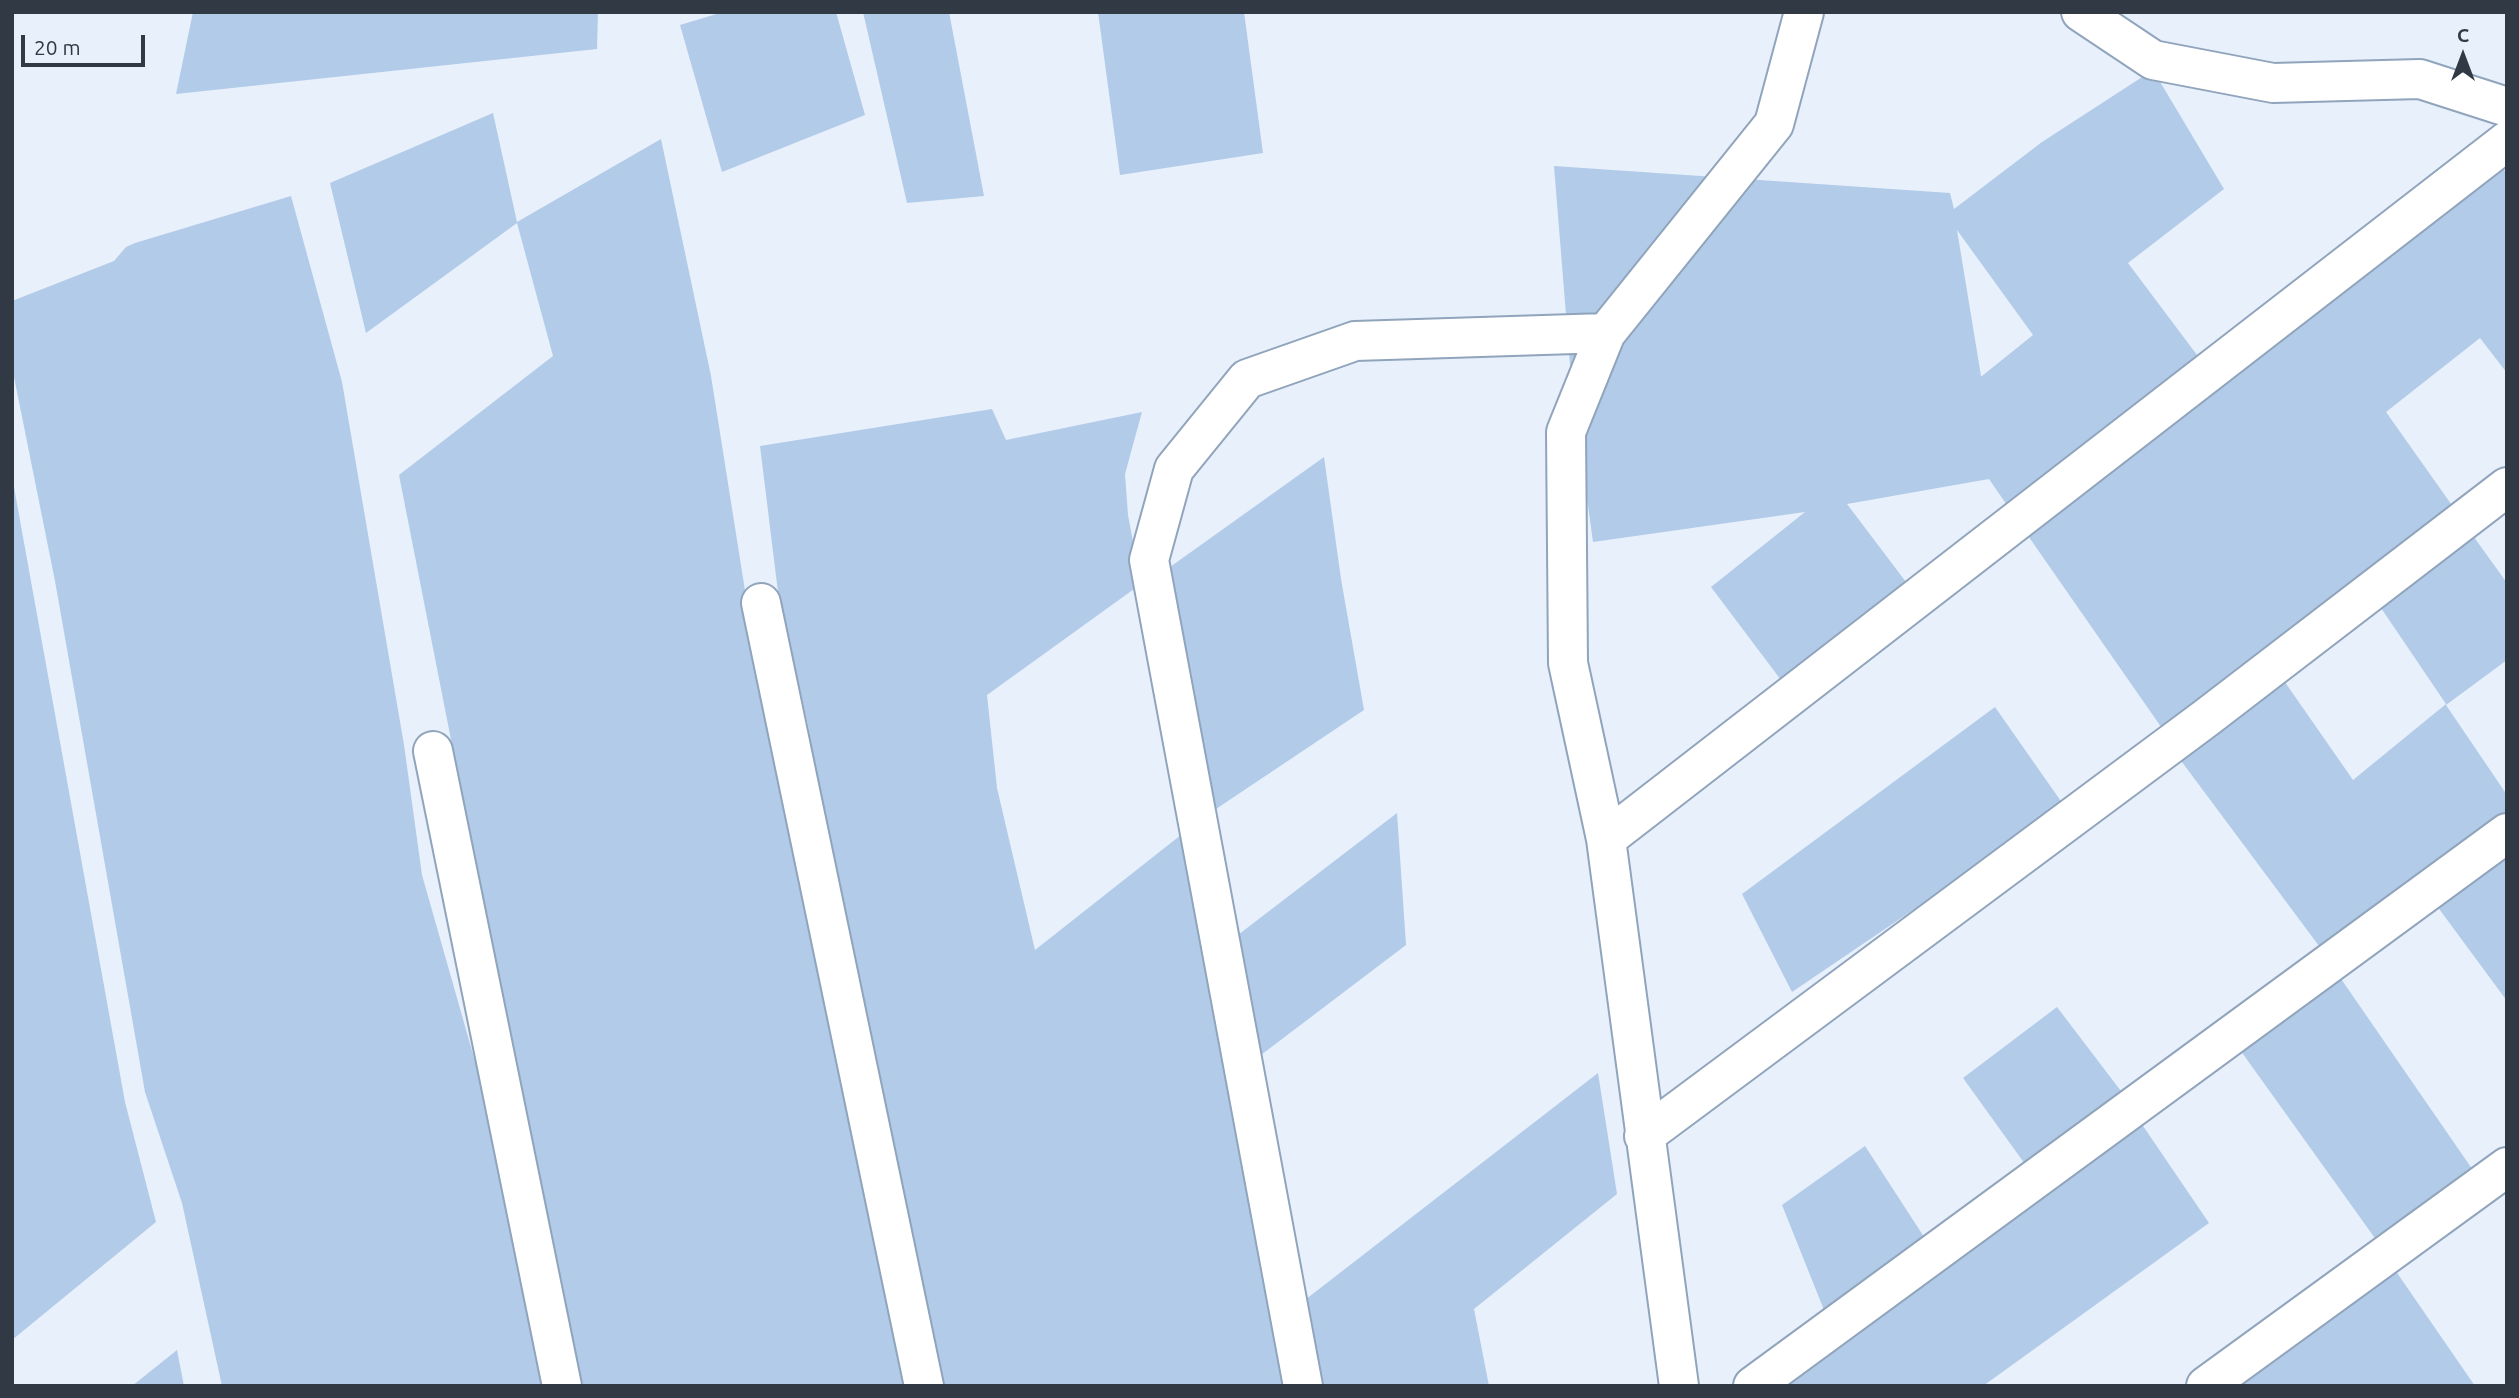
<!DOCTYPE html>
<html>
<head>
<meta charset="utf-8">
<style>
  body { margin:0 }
  #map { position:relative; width:2519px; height:1398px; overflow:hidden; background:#e8f0fb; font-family:Ubuntu,sans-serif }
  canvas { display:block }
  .frame { position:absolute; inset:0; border:14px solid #313a44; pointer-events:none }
  .north { position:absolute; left:2428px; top:21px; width:70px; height:70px; -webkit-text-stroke:5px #e8f0fb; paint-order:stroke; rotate:0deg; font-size:19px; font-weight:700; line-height:28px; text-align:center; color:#313a44 }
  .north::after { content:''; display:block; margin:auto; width:24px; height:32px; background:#313a44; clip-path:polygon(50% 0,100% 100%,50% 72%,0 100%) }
  .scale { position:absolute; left:21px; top:35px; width:124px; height:32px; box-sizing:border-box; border:4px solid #313a44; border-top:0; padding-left:9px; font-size:21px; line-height:24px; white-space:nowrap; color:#313a44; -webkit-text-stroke:5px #e8f0fb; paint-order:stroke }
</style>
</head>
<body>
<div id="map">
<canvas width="2519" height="1398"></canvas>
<div class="frame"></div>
<div class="north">С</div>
<div class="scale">20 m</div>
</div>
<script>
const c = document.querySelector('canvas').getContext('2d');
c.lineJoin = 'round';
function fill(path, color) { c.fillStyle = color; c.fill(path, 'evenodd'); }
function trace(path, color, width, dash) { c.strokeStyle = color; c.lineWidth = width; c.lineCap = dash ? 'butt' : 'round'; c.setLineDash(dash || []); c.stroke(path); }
fill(new Path2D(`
  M 193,12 L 598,12 L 597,49 L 176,94 Z
  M 723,12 L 836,12 L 865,115 L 722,172 L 680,25 Z
  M 863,12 L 949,12 L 984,196 L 907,203 Z
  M 1098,12 L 1244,12 L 1263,153 L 1120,175 Z
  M 2153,70 L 2224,189 L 2128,263 L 2203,363 L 2011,511 L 1989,479 L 1847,504 L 1909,586 L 1781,680 L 1711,587 L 1805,512 L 1593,542 L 1572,389 L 1554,166 L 1950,193 L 1954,209 L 2042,142 ZM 1957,230 L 2033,335 L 1982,376 L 1981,376 Z
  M 493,113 L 517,222 L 661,139 L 711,376 L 753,641 L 915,1386 L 578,1386 L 399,475 L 553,356 L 517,223 L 366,333 L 330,183 Z
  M 2502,167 L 2507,174 L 2507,373 L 2480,338 L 2386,412 L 2456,511 L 2166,734 L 2024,530 Z
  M 291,196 L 342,382 L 404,745 L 422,875 L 490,1114 L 554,1386 L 222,1386 L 182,1203 L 145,1092 L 55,581 L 12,367 L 12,301 L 114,261 L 126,247 L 135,243 Z
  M 992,409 L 1006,440 L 1142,412 L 1125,474 L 1128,515 L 1141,584 L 987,695 L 997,788 L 1035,950 L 1186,831 L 1291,1386 L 940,1386 L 829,851 L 808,725 L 778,592 L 760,446 Z
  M 1324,457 L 1341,579 L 1364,710 L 1210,813 L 1163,572 Z
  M 12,476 L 125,1102 L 156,1222 L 12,1340 Z
  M 2471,533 L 2507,583 L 2507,660 L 2446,705 L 2507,795 L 2507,818 L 2325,954 L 2176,754 L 2280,675 L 2353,780 L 2446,704 L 2377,602 Z
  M 1995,707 L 2065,807 L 1792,992 L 1742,894 Z
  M 1397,813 L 1406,945 L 1257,1058 L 1234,938 Z
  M 2507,846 L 2507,1001 L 2434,902 Z
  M 2337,973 L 2477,1176 L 2382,1248 L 2238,1047 Z
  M 2057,1007 L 2127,1099 L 2030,1171 L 1963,1078 Z
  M 1598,1073 L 1617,1194 L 1474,1309 L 1489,1386 L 1317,1386 L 1301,1303 Z
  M 2139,1120 L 2209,1223 L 1983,1386 L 1773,1386 Z
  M 1865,1146 L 1928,1243 L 1826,1315 L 1782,1205 Z
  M 2393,1267 L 2475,1386 L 2233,1386 Z
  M 177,1350 L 184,1386 L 132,1386 Z`), '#b2cbe8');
const minor = new Path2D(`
  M 2081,12 L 2153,60 L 2273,83 L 2420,79 L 2507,107
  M 761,603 L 924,1386
  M 433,751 L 562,1386
  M 1606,839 L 2507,141
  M 1644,1136 L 2206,718 L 2507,487
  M 1303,1386 L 1149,560 L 1174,469 L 1247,379 L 1355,341 L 1606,333
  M 1679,1386 L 1606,839 L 1568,663 L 1566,432 L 1606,333 L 1774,124 L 1804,12
  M 1753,1386 L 2507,833
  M 2206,1386 L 2507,1167`);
trace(minor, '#90a4bc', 42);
trace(minor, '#fff', 38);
</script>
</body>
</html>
